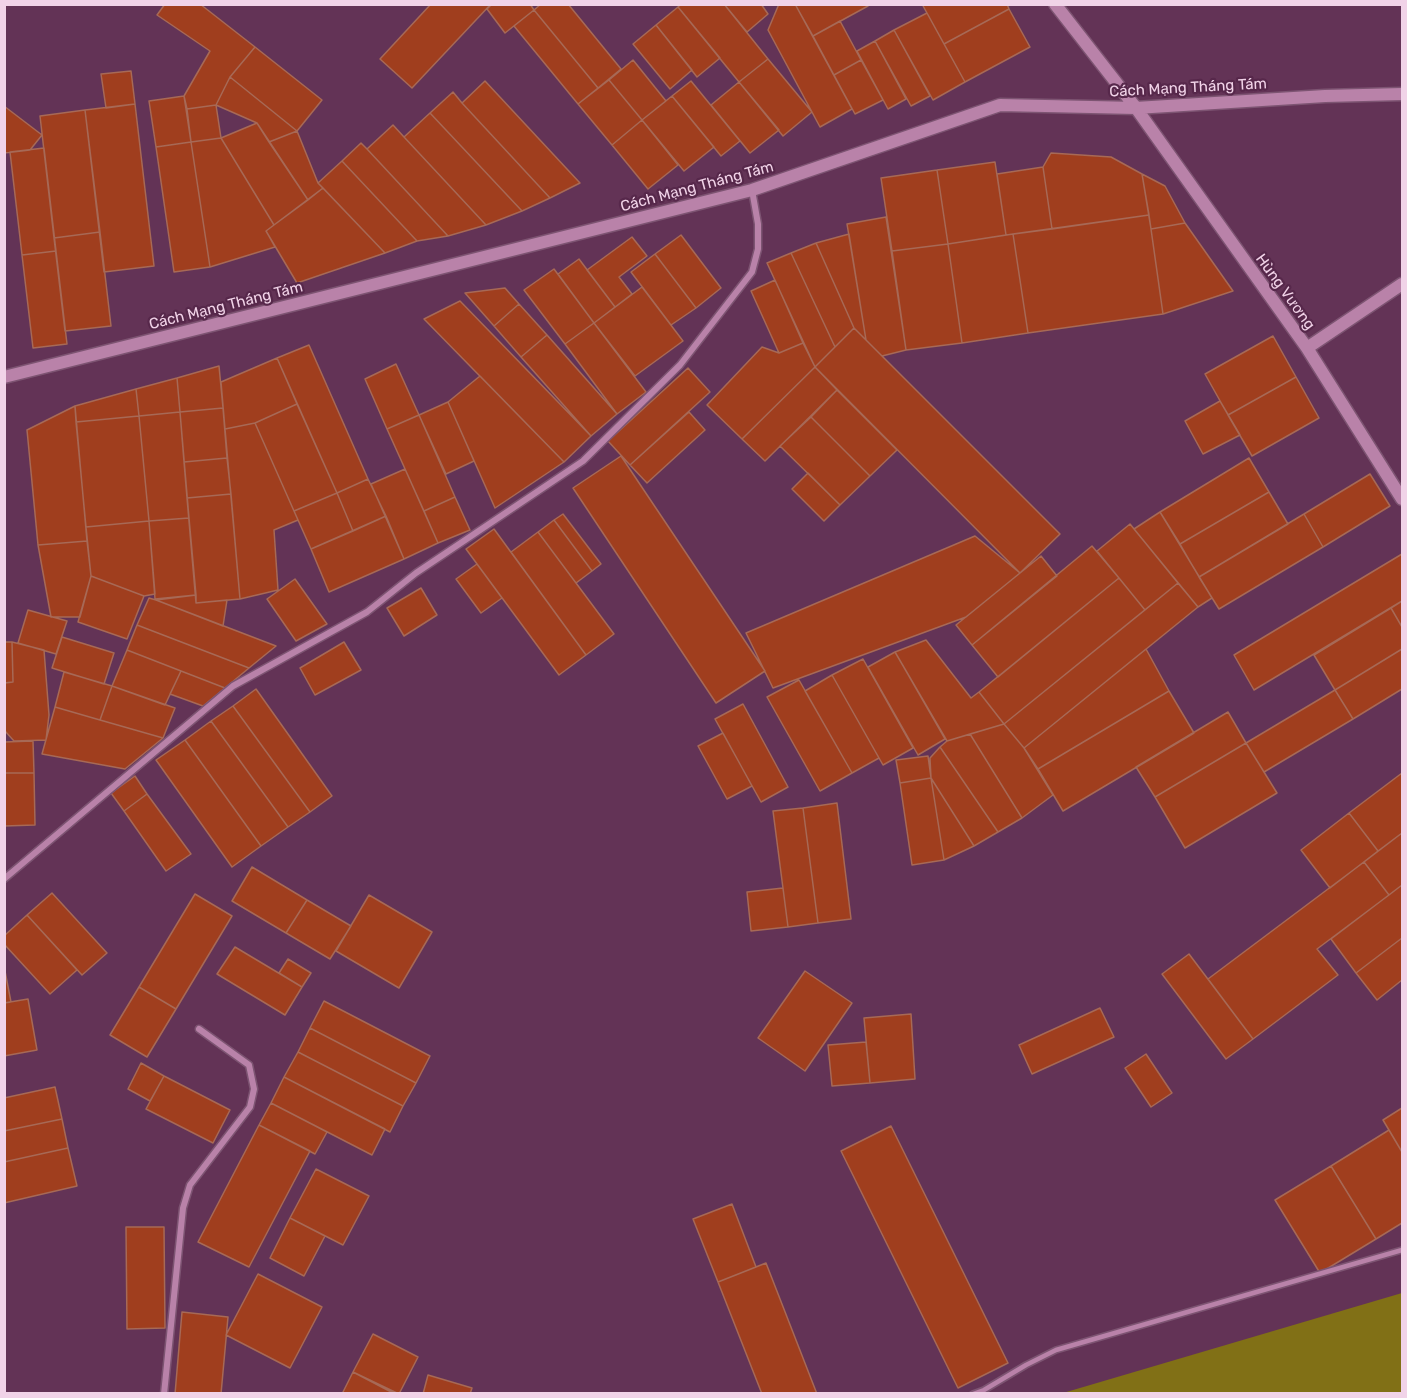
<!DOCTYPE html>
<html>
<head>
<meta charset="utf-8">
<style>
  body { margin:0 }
  #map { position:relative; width:1407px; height:1398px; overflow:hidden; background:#633356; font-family:Rubik,sans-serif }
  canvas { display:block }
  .frame { position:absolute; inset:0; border:6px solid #f1d3e8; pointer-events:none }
</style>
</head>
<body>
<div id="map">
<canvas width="1407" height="1398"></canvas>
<div class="frame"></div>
</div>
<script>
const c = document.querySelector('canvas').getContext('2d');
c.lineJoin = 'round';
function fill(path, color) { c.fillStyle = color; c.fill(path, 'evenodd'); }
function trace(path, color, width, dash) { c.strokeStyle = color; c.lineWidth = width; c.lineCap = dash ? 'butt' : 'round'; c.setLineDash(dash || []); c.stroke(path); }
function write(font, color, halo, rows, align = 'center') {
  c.font = font + ' Rubik,sans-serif'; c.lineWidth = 4.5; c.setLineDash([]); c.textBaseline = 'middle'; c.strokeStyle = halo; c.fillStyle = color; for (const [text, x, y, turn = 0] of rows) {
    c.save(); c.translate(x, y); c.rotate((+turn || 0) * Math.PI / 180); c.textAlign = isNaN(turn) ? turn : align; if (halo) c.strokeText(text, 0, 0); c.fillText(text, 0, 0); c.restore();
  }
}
fill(new Path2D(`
  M 1402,1293 L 1402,1393 L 1063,1393 Z`), '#817016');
const building = new Path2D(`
  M 165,4 L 200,4 L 255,47 L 230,77 L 216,105 L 187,109 L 184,96 L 210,51 L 157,15 Z
  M 431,4 L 491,4 L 412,88 L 380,59 Z
  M 492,4 L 530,4 L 534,10 L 505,33 L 487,9 Z
  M 541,4 L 568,4 L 621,69 L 598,88 L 534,10 Z
  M 681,4 L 724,4 L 768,59 L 739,82 L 678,7 Z
  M 724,4 L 761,4 L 768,14 L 747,32 Z
  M 779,4 L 795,4 L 852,109 L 820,127 L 768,30 Z
  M 795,4 L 867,4 L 868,6 L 813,36 Z
  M 922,4 L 1007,4 L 1009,9 L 944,44 Z
  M 678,7 L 720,58 L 697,77 L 656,25 Z
  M 1009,9 L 1030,47 L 965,82 L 944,44 Z
  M 534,10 L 598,88 L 578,104 L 514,26 Z
  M 927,13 L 965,82 L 933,100 L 894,30 Z
  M 840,21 L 861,60 L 834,75 L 813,36 Z
  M 656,25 L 692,70 L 670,89 L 633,44 Z
  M 894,30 L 930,96 L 911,106 L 875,41 Z
  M 875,41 L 906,99 L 888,109 L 857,51 Z
  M 255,47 L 322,100 L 297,131 L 230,77 Z
  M 768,59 L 812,112 L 783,136 L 739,82 Z
  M 633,60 L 666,101 L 642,120 L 609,80 Z
  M 861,60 L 883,100 L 855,114 L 834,75 Z
  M 131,71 L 135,104 L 106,108 L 101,74 Z
  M 230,77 L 297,131 L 269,142 L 257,123 L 216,105 Z
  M 609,80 L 642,120 L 612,145 L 578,104 Z
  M 485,81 L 580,183 L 550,198 L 462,103 Z
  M 691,81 L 740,141 L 721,156 L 672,96 Z
  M 739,82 L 779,130 L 750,153 L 711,105 Z
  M 453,92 L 462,103 L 550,198 L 522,211 L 430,113 Z
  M 184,96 L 191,142 L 156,147 L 149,101 Z
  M 672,96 L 714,147 L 684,171 L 642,120 Z
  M 135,104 L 154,266 L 104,272 L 85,110 Z
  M 216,105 L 221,138 L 191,142 L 187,109 Z
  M 4,106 L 42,135 L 30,150 L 4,153 Z
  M 85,110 L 100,232 L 54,238 L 40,116 Z
  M 430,113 L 522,211 L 486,225 L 404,137 Z
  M 642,120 L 678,165 L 648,189 L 612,145 Z
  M 257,123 L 308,200 L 274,225 L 221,138 Z
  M 393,125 L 404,137 L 486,225 L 448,236 L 367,149 Z
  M 297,131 L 318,183 L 323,188 L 308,200 L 269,142 Z
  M 221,138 L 274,225 L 266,231 L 275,247 L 210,267 L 191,142 Z
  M 191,142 L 210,267 L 174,272 L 156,147 Z
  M 361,143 L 367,149 L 448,236 L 417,241 L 342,161 Z
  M 44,148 L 56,251 L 22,255 L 10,152 Z
  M 1051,153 L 1111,157 L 1142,174 L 1149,215 L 1052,229 L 1043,167 Z
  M 342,161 L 417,241 L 385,253 L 318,183 Z
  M 995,162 L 1006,235 L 948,244 L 937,170 Z
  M 1043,167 L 1052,229 L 1006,235 L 997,174 Z
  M 937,170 L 948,244 L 892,251 L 881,178 Z
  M 1142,174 L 1165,186 L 1185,223 L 1151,229 Z
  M 323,188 L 385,253 L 297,283 L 266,231 Z
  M 1149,215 L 1163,314 L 1028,333 L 1013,234 Z
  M 886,217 L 906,350 L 882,356 L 866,340 L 847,224 Z
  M 1185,223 L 1233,291 L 1163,314 L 1151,229 Z
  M 100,232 L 111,326 L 65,331 L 54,238 Z
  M 849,234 L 866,340 L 854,328 L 816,243 Z
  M 1013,234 L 1028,333 L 962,343 L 948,244 Z
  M 681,235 L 721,288 L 696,308 L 655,254 Z
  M 632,237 L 647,256 L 619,277 L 632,294 L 615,307 L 587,270 Z
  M 816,243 L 854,328 L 835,347 L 791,253 Z
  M 948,244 L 962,343 L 906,350 L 892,251 Z
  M 56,251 L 67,344 L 33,348 L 22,255 Z
  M 791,253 L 835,347 L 815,367 L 767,263 Z
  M 655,254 L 696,308 L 671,325 L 631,272 Z
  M 579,259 L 615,307 L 594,323 L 558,274 Z
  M 554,269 L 594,323 L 565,344 L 524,290 Z
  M 775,280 L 803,343 L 779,353 L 751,291 Z
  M 642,287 L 683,341 L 635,376 L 594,323 Z
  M 505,288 L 519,304 L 494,326 L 465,293 Z
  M 460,301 L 591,436 L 564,462 L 424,319 Z
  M 519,304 L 547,335 L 521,357 L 494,326 Z
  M 594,323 L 646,392 L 617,414 L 565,344 Z
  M 854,328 L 1060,534 L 1020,573 L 815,367 Z
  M 547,335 L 617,414 L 591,436 L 521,357 Z
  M 1273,336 L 1296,377 L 1228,415 L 1205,374 Z
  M 803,343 L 815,367 L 742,439 L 707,405 L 762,347 L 779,353 Z
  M 309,345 L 368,479 L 337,493 L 277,358 Z
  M 277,358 L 297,404 L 255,423 L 225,429 L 221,382 Z
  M 396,364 L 419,415 L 387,429 L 365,379 Z
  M 219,366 L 223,408 L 180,412 L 177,378 Z
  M 815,367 L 837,390 L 765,461 L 742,439 Z
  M 688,368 L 710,392 L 630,465 L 608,441 Z
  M 480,376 L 564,462 L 495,508 L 448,402 Z
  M 1296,377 L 1319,418 L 1252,456 L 1228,415 Z
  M 177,378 L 180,412 L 139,416 L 136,389 Z
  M 136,389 L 139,416 L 76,422 L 75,406 Z
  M 837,390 L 897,450 L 870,476 L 811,417 Z
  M 1220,401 L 1240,435 L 1203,454 L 1185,421 Z
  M 448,402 L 474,461 L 446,474 L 419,415 Z
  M 297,404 L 337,493 L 294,511 L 255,423 Z
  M 75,406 L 87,541 L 38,545 L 27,430 Z
  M 223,408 L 227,458 L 184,462 L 180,412 Z
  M 180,412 L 189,518 L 149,521 L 139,416 Z
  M 689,412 L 705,430 L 647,483 L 630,465 Z
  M 419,415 L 455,497 L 424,511 L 387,429 Z
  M 139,416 L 149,521 L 86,527 L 76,422 Z
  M 811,417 L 870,476 L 840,505 L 780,446 Z
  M 255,423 L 298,520 L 274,530 L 278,590 L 240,599 L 225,429 Z
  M 621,456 L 765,671 L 716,703 L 573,488 Z
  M 227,458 L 231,494 L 187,498 L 184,462 Z
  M 1249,458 L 1269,492 L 1180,544 L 1160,512 Z
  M 405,469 L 438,543 L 404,559 L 371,484 Z
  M 808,473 L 840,505 L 824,521 L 792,489 Z
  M 1370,474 L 1390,506 L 1323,547 L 1304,514 Z
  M 368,479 L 386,516 L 353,531 L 337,493 Z
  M 1269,492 L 1288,524 L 1199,577 L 1180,544 Z
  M 337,493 L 353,531 L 311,549 L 294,511 Z
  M 231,494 L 240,599 L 196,603 L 187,498 Z
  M 455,497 L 470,530 L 438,543 L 424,511 Z
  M 1160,512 L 1212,598 L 1198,607 L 1134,529 Z
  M 563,514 L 601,564 L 592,571 L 554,520 Z
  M 1304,514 L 1323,547 L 1219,609 L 1199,577 Z
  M 386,516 L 404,559 L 329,592 L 311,549 Z
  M 189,518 L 196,595 L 155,599 L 149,521 Z
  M 554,520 L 592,571 L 576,583 L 538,532 Z
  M 149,521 L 155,594 L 144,596 L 91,576 L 86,527 Z
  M 1130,524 L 1178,583 L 1145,610 L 1097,551 Z
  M 494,529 L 586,655 L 559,675 L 466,549 Z
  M 538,532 L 614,634 L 586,655 L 511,552 Z
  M 975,536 L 1020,573 L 966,617 L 773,688 L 746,633 Z
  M 87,541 L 91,576 L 80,617 L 51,617 L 38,545 Z
  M 1092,546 L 1119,578 L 998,677 L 972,645 Z
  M 1402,554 L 1402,601 L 1254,690 L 1234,655 Z
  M 1041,556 L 1057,576 L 972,645 L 956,625 Z
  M 477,564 L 502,598 L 481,613 L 456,579 Z
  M 91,576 L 144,596 L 127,639 L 78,622 Z
  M 1119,578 L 1145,610 L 1004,724 L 979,692 Z
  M 295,579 L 327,624 L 296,641 L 267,599 Z
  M 1178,583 L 1198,607 L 1024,748 L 1004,724 Z
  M 421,588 L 437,615 L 404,636 L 387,608 Z
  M 196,595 L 196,603 L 227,600 L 223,626 L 156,600 Z
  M 149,598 L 156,600 L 276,646 L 249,668 L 137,625 Z
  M 1402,601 L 1402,627 L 1391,608 Z
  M 1391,608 L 1402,627 L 1402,649 L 1335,690 L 1314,655 Z
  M 28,610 L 67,621 L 56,654 L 18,643 Z
  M 137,625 L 249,668 L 225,688 L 181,671 L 127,650 Z
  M 62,637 L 114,653 L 104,684 L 52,668 Z
  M 926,640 L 971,698 L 979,692 L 1004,724 L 947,741 L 895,652 Z
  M 4,642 L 12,642 L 13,682 L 4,683 Z
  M 12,642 L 44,650 L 49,715 L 46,740 L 14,741 L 5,731 L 5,683 L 13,682 Z
  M 344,642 L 361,670 L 315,695 L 300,668 Z
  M 1146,649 L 1169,691 L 1038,769 L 1024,748 Z
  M 1402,649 L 1402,689 L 1353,719 L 1335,690 Z
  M 127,650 L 181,671 L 165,705 L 112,686 Z
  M 895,652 L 945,739 L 918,755 L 868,667 Z
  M 863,659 L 913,748 L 883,765 L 832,675 Z
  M 181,671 L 225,688 L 203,706 L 170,694 Z
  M 64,672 L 112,686 L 100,720 L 55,707 Z
  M 832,675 L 879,758 L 852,773 L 805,691 Z
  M 799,680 L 852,773 L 820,791 L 767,697 Z
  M 112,686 L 175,708 L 163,738 L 100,720 Z
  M 256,689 L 332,796 L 310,812 L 233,706 Z
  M 1335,690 L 1353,719 L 1264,772 L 1246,743 Z
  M 1169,691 L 1194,733 L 1063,811 L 1038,769 Z
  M 743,704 L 788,787 L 761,802 L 715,719 Z
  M 233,706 L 310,812 L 288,827 L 211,721 Z
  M 55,707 L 100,720 L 163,738 L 125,769 L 42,754 Z
  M 1228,712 L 1246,743 L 1155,797 L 1136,767 Z
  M 211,721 L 288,827 L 261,846 L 185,740 Z
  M 1004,724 L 1024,748 L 1053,795 L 1022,818 L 970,734 Z
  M 723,733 L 752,786 L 727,799 L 698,746 Z
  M 970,734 L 1022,818 L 998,832 L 940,747 L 947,741 Z
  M 185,740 L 261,846 L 232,867 L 156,760 Z
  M 33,741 L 34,773 L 4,773 L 4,742 Z
  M 1246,743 L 1277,793 L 1185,848 L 1155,797 Z
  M 940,747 L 998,832 L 974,846 L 931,778 L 930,758 Z
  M 928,756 L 931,778 L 900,783 L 896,760 Z
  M 4,773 L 34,773 L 35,825 L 4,826 Z
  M 1402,773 L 1402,833 L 1378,851 L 1349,813 Z
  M 135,776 L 147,794 L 124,811 L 111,793 Z
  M 931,778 L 944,860 L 912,865 L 900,783 Z
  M 931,778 L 974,846 L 944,860 Z
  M 147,794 L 191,854 L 166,871 L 124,811 Z
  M 837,803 L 851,919 L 818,923 L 803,808 Z
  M 803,808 L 818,923 L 788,927 L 773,811 Z
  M 1349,813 L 1378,851 L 1330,888 L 1301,850 Z
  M 1402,833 L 1402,885 L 1389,895 L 1364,862 Z
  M 1364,862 L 1389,895 L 1317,949 L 1338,975 L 1253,1039 L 1208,979 Z
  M 252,867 L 307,900 L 286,933 L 232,901 Z
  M 1402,885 L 1402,938 L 1356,973 L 1331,939 Z
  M 783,888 L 788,927 L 751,931 L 747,892 Z
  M 52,893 L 107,953 L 82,975 L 27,915 Z
  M 195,894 L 232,916 L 176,1009 L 139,987 Z
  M 369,895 L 432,932 L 399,988 L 336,951 Z
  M 307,900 L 351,926 L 330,959 L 286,933 Z
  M 27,915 L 77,970 L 50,994 L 4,944 L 4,936 Z
  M 1402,938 L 1402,980 L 1377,1000 L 1356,973 Z
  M 235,947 L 302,987 L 285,1015 L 217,974 Z
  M 1189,954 L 1253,1039 L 1226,1059 L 1162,974 Z
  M 288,959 L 311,973 L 302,987 L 279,973 Z
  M 4,966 L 11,1002 L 4,1003 Z
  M 805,971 L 852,1003 L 805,1071 L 758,1038 Z
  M 139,987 L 176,1009 L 147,1057 L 110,1035 Z
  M 28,999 L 37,1050 L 4,1056 L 4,1003 Z
  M 324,1001 L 430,1056 L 416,1083 L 310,1028 Z
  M 1100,1008 L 1114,1037 L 1032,1074 L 1019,1045 Z
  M 911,1014 L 915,1079 L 870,1083 L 864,1018 Z
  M 310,1028 L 416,1083 L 403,1106 L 298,1052 Z
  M 866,1042 L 870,1083 L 832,1086 L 828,1045 Z
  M 298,1052 L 403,1106 L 390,1132 L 284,1077 Z
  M 1146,1054 L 1172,1093 L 1151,1107 L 1125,1068 Z
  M 141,1063 L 164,1076 L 150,1101 L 128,1089 Z
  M 164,1076 L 230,1110 L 213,1143 L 146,1109 Z
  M 284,1077 L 385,1129 L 372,1155 L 271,1103 Z
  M 55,1087 L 62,1119 L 4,1131 L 4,1098 Z
  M 271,1103 L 327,1132 L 315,1154 L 259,1125 Z
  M 1402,1108 L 1402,1152 L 1383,1120 Z
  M 62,1119 L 68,1148 L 4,1162 L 4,1131 Z
  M 259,1125 L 310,1151 L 249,1267 L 198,1242 Z
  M 891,1126 L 1008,1363 L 958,1388 L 841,1151 Z
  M 1389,1130 L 1402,1152 L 1402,1223 L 1376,1239 L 1331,1166 Z
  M 68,1148 L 77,1186 L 4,1203 L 4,1162 Z
  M 1331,1166 L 1376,1239 L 1320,1273 L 1275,1200 Z
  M 316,1169 L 369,1196 L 343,1245 L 290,1218 Z
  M 732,1204 L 756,1267 L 718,1282 L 693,1219 Z
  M 290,1218 L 325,1236 L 304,1276 L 270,1258 Z
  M 126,1227 L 164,1227 L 165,1328 L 127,1329 Z
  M 766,1263 L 817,1394 L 762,1394 L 718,1282 Z
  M 258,1274 L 322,1307 L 290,1368 L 226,1335 Z
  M 182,1312 L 228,1317 L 221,1394 L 175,1394 Z
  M 373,1334 L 418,1357 L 399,1394 L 353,1372 Z
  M 353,1372 L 395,1394 L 342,1394 Z
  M 428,1375 L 472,1388 L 470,1394 L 423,1394 Z`);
fill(building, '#a03e1e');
trace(building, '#a76956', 1.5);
const lane = new Path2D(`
  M 973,1394 L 984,1390 L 1026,1365 L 1056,1350 L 1402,1250`);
const street = new Path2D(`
  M 4,879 L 233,686 L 367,612 L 416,573 L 583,461 L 680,365 L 752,272 L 758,249 L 758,224 L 752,190
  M 164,1394 L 183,1208 L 190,1185 L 250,1107 L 254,1089 L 249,1065 L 199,1029`);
const secondary = new Path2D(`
  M 1055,4 L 1136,108 L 1307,348 L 1402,499
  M 1307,348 L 1402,284
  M 4,377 L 752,190 L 1000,105 L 1136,108 L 1325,96 L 1402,94`);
trace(lane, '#7d5472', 8);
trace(street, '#7d5472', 9);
trace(secondary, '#7d5472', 15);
trace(lane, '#b982a9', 4.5);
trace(street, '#b982a9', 6);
trace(secondary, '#b982a9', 12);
write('15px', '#f1d3e8', '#57284b', [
  ["Cách Mạng Tháng Tám",1188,88,-3],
  ["Cách Mạng Tháng Tám",697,187,-15],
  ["Hùng Vương",1285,292,54],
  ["Cách Mạng Tháng Tám",226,306,-14]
]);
</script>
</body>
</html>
